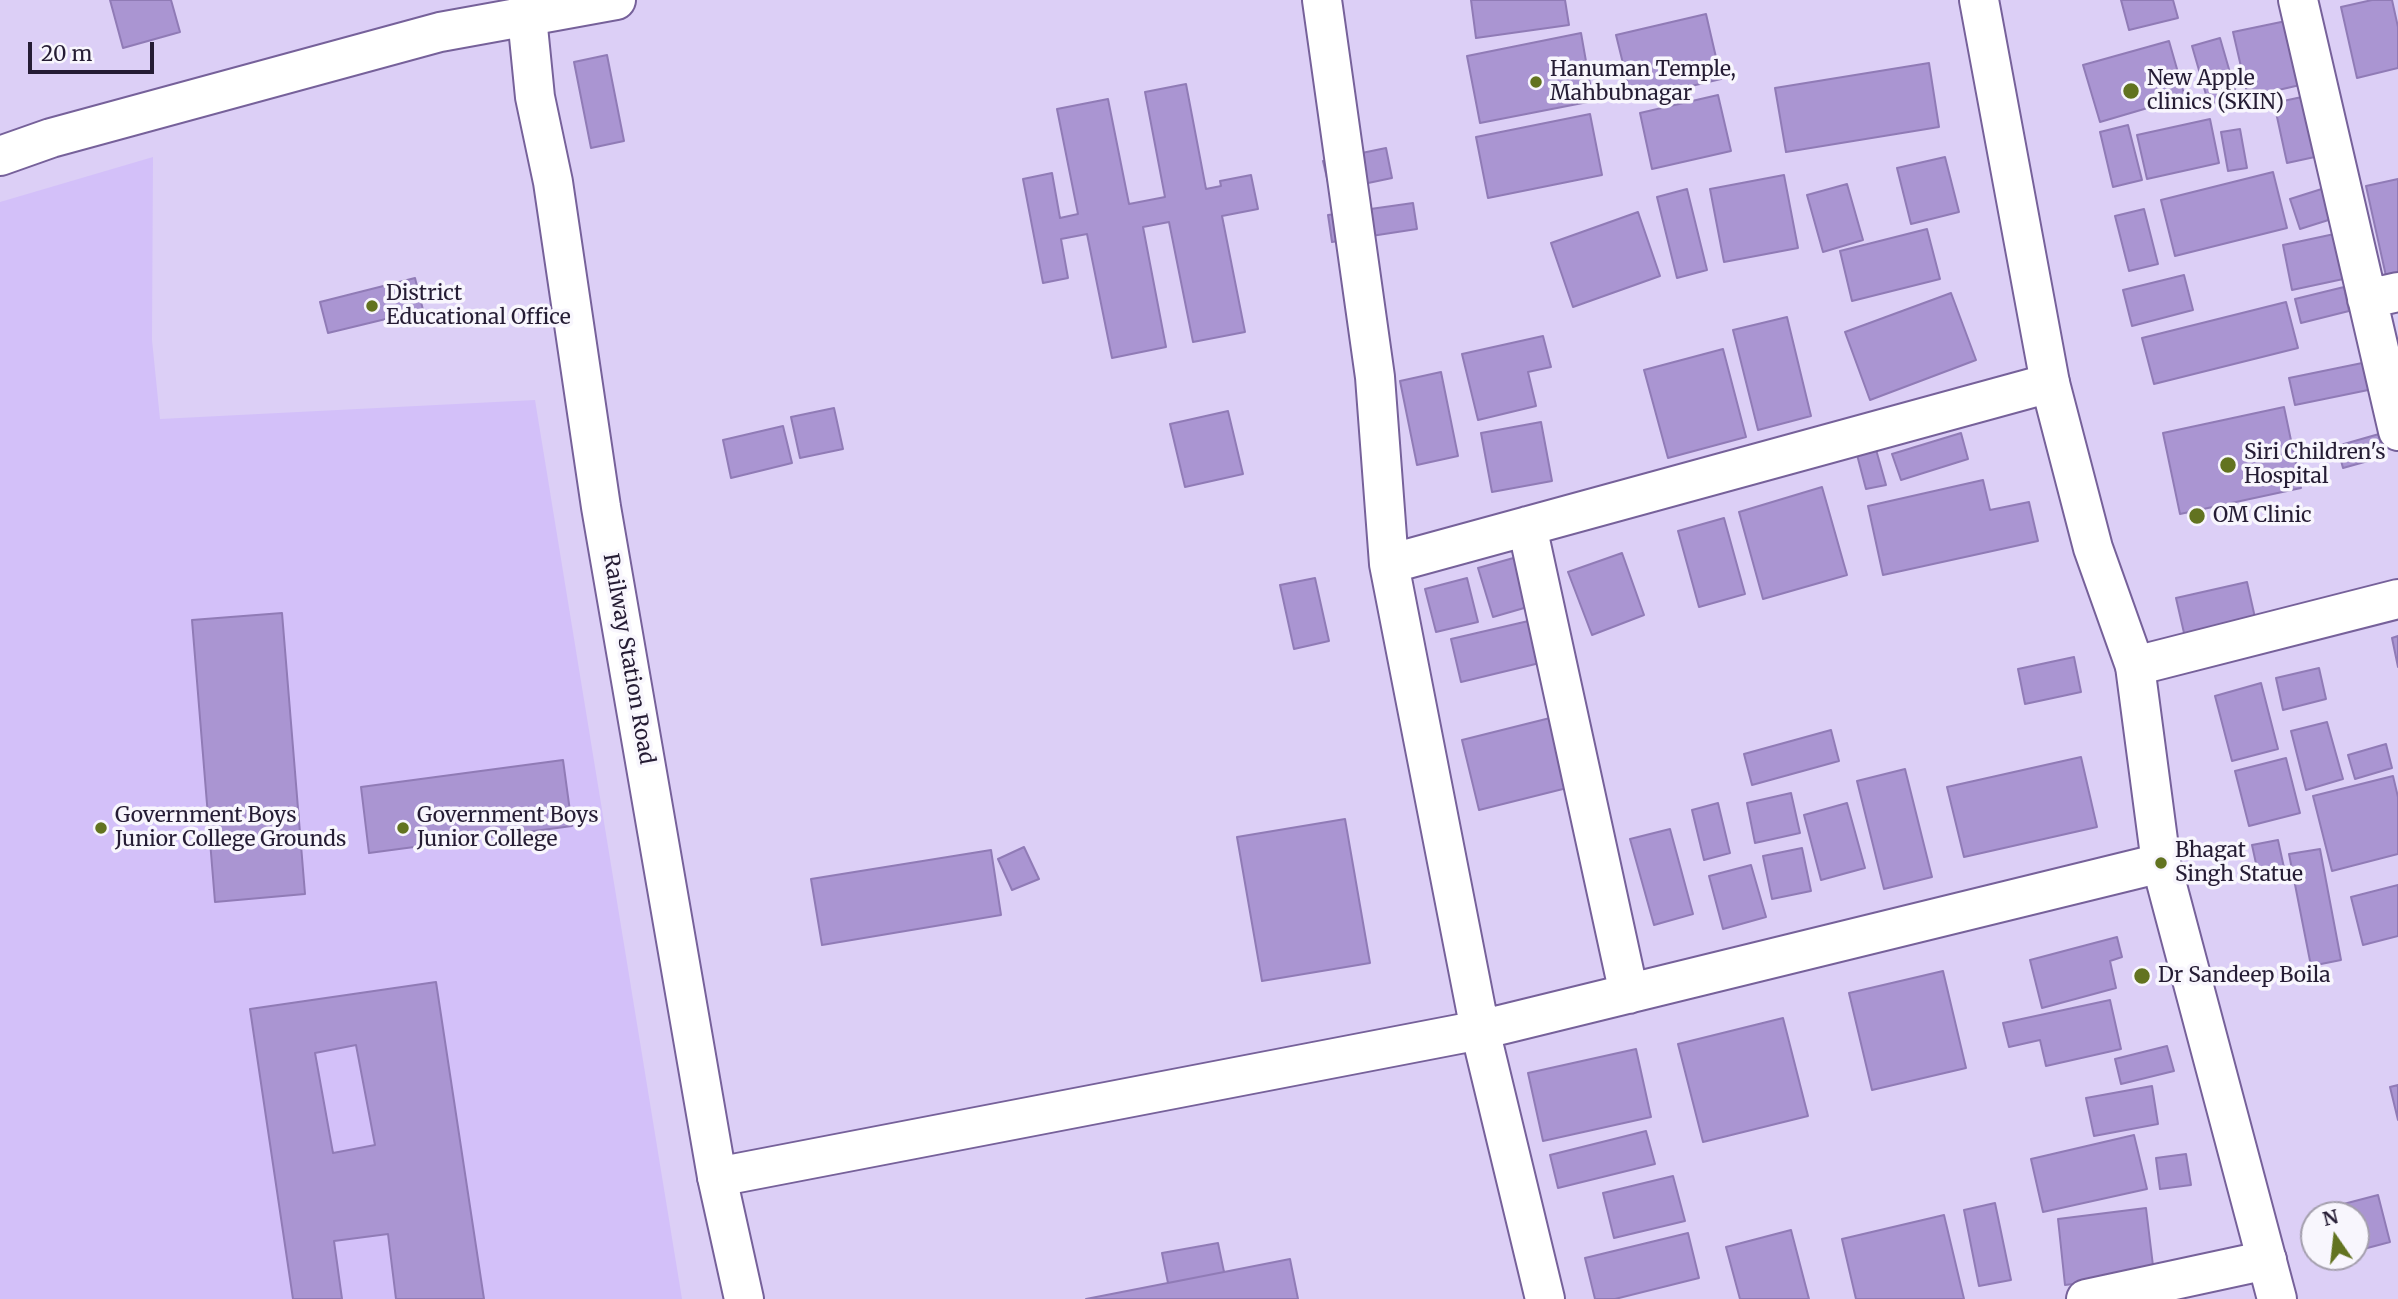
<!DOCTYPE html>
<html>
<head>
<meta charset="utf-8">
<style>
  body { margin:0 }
  #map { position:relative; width:2398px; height:1299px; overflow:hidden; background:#dccff6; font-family:Merriweather,serif }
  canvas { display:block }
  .north { position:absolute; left:2300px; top:1201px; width:70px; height:70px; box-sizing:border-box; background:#f8f6fd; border:2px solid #a49fad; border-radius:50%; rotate:346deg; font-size:19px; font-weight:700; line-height:28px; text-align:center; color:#251c34 }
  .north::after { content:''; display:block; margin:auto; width:24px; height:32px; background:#627320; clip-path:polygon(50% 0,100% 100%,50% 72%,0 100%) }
  .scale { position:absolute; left:28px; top:42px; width:126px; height:32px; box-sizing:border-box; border:4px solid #251c34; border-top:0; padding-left:9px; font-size:21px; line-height:24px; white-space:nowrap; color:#251c34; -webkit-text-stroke:5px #f8f6fd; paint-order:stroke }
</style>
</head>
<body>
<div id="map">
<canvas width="2398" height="1299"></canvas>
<div class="north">N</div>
<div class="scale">20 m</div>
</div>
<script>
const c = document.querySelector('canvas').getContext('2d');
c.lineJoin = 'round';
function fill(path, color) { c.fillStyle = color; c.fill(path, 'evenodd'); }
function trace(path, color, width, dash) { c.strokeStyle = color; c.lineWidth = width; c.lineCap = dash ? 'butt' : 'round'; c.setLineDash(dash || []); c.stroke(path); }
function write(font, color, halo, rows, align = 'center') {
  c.font = font + ' Merriweather,serif'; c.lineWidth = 7; c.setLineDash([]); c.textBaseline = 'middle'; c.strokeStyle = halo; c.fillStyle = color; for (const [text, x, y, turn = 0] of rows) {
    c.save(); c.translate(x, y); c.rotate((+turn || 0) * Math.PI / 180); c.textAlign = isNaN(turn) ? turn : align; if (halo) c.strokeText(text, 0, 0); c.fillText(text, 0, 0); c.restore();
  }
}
fill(new Path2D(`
  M 153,157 L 152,340 L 160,419 L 535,400 L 682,1299 L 0,1299 L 0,202 Z`), '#d3c0f9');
const building = new Path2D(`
  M 110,0 L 171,0 L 180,32 L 123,48 Z
  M 1471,0 L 1565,0 L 1569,25 L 1476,38 Z
  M 2121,0 L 2173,0 L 2178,18 L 2129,30 Z
  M 2372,0 L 2392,0 L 2398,27 L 2398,68 L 2357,78 L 2341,7 Z
  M 1706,14 L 1721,79 L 1632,100 L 1616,35 Z
  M 2286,21 L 2300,85 L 2248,97 L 2233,32 Z
  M 1581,33 L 1593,101 L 1480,123 L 1467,56 Z
  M 2220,38 L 2237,97 L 2209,105 L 2192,46 Z
  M 2169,41 L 2185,97 L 2100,122 L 2083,65 Z
  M 607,55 L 624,141 L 591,148 L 574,62 Z
  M 1929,63 L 1939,127 L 1786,152 L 1775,88 Z
  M 1186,84 L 1206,189 L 1221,186 L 1220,181 L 1251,175 L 1258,209 L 1222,216 L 1245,332 L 1193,342 L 1169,222 L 1143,227 L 1166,347 L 1112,358 L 1087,234 L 1061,239 L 1068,278 L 1043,283 L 1023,179 L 1052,173 L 1060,218 L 1078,214 L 1057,109 L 1108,99 L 1129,204 L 1165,197 L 1145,92 Z
  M 2325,92 L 2338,152 L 2287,163 L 2274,103 Z
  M 1718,95 L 1731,151 L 1652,169 L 1640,113 Z
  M 1590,114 L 1602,175 L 1488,198 L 1476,137 Z
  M 2210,119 L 2219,163 L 2147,179 L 2137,135 Z
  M 2128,125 L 2142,180 L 2113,187 L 2100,132 Z
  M 2240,129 L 2247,168 L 2228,171 L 2221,132 Z
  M 1386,148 L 1392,178 L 1330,191 L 1323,161 Z
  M 1945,157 L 1959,212 L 1911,224 L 1897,168 Z
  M 2273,172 L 2287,228 L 2175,256 L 2161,200 Z
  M 1784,175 L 1798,248 L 1724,262 L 1710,189 Z
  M 2398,179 L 2398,293 L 2390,294 L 2366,186 Z
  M 1847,184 L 1863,240 L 1823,252 L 1807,195 Z
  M 2328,187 L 2338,217 L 2300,229 L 2290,199 Z
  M 1687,189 L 1707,270 L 1677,278 L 1657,197 Z
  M 1413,203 L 1417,229 L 1332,242 L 1328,215 Z
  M 2144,209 L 2158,264 L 2129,271 L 2115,216 Z
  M 1638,212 L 1660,276 L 1573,307 L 1551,243 Z
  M 1927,229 L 1940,279 L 1852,301 L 1840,251 Z
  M 2353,230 L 2362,275 L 2292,290 L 2283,245 Z
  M 2184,275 L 2193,310 L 2132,326 L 2123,290 Z
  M 415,278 L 423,310 L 328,333 L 320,302 Z
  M 2344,287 L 2349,311 L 2301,323 L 2295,299 Z
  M 1951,293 L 1976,360 L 1870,400 L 1845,332 Z
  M 2286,302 L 2298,348 L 2154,384 L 2142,338 Z
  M 1787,317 L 1811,416 L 1758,430 L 1733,330 Z
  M 1543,336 L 1551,367 L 1528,372 L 1536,406 L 1478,420 L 1462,354 Z
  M 1723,349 L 1746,437 L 1668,458 L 1644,370 Z
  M 2372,361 L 2378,388 L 2295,405 L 2289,378 Z
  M 1441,372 L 1458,456 L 1417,465 L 1400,381 Z
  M 2284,407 L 2301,488 L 2180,514 L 2163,433 Z
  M 834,408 L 843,449 L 800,458 L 791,417 Z
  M 1228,411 L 1243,474 L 1185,487 L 1170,424 Z
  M 1541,422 L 1552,481 L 1492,492 L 1481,433 Z
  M 783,426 L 792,463 L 731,478 L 723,440 Z
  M 1961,433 L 1968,459 L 1901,480 L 1892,454 Z
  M 2379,434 L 2386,456 L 2343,468 L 2337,446 Z
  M 1875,446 L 1886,485 L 1866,489 L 1856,451 Z
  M 1983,480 L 1990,510 L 2029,502 L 2038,541 L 1883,575 L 1868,506 Z
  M 1822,487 L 1847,575 L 1763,599 L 1739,512 Z
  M 1724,518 L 1745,594 L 1699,607 L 1678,531 Z
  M 1622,553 L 1644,615 L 1592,635 L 1568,572 Z
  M 1524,555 L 1538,604 L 1493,617 L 1478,568 Z
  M 1315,578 L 1329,641 L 1294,649 L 1280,585 Z
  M 1467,578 L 1478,622 L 1436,632 L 1425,589 Z
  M 2247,582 L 2258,631 L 2187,646 L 2176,598 Z
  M 282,613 L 305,894 L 215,902 L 192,620 Z
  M 1537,619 L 1548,661 L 1461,682 L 1451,639 Z
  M 2398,636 L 2398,667 L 2392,638 Z
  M 2074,657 L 2081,692 L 2025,704 L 2018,669 Z
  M 2319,668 L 2326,699 L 2283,710 L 2276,678 Z
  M 2261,683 L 2278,749 L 2232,761 L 2215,696 Z
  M 1558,716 L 1575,786 L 1479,810 L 1462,740 Z
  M 2327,722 L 2343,779 L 2306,790 L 2291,731 Z
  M 1831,730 L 1839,761 L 1752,785 L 1744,754 Z
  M 2386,744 L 2392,768 L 2355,779 L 2348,755 Z
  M 2081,757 L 2097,827 L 1964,857 L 1947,787 Z
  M 2286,758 L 2300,813 L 2249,826 L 2235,771 Z
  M 563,760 L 572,826 L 369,853 L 361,787 Z
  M 1905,769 L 1932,877 L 1884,889 L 1857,781 Z
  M 2393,776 L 2398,797 L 2398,854 L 2332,871 L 2313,796 Z
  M 1791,793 L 1800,833 L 1755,843 L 1747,803 Z
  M 1718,803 L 1730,853 L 1704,860 L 1692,810 Z
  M 1847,803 L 1865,868 L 1821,880 L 1804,815 Z
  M 1345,819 L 1370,963 L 1262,981 L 1237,837 Z
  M 1670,829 L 1693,914 L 1654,925 L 1630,839 Z
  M 2278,840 L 2286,877 L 2260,882 L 2252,845 Z
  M 1024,847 L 1039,879 L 1012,890 L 998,859 Z
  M 1802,848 L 1811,891 L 1772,899 L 1763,856 Z
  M 2320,849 L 2341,960 L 2311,966 L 2289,854 Z
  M 991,850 L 1001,915 L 822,945 L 811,879 Z
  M 1751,865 L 1766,917 L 1723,929 L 1709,876 Z
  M 2398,885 L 2398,936 L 2363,945 L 2351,897 Z
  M 2117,937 L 2122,957 L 2110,961 L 2116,988 L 2042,1008 L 2030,960 Z
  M 1943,971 L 1966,1068 L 1872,1090 L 1849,993 Z
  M 436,982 L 484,1299 L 396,1299 L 388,1234 L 334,1241 L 342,1299 L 293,1299 L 250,1009 ZM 356,1045 L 375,1145 L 333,1153 L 315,1053 Z
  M 2110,1000 L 2121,1049 L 2046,1066 L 2040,1040 L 2009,1047 L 2003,1023 Z
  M 1783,1018 L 1808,1116 L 1703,1142 L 1678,1044 Z
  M 2167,1046 L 2174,1071 L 2121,1084 L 2115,1059 Z
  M 1636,1049 L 1651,1117 L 1543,1141 L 1528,1073 Z
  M 2398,1085 L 2398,1120 L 2390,1087 Z
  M 2152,1086 L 2158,1124 L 2094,1136 L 2086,1098 Z
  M 1646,1131 L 1655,1164 L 1558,1188 L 1550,1155 Z
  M 2134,1135 L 2147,1189 L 2043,1212 L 2031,1159 Z
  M 2186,1154 L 2191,1185 L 2160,1189 L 2156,1158 Z
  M 1673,1176 L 1685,1221 L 1614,1238 L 1603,1193 Z
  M 2378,1195 L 2390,1242 L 2356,1251 L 2356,1215 L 2334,1215 L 2332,1207 Z
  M 1995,1203 L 2011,1280 L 1979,1286 L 1964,1210 Z
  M 2146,1208 L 2154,1274 L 2065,1285 L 2058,1219 Z
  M 1944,1215 L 1964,1299 L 1856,1299 L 1842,1239 Z
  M 1791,1230 L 1809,1299 L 1740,1299 L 1726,1247 Z
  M 1688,1233 L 1699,1278 L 1615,1299 L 1595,1299 L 1585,1258 Z
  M 1218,1243 L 1224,1272 L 1168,1283 L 1162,1253 Z
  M 1290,1259 L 1298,1299 L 1086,1299 L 1224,1272 Z`);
fill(building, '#aa95d2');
trace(building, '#907bb6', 2);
const minor = new Path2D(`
  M 1322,0 L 1375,377 L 1389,564 L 1480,1030 L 2161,863
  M 2298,0 L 2398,431
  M 0,156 L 51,138 L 440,32 L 616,0
  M 2367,299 L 2398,292
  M 1527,526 L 1629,994
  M 1389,564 L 2050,383
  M 2135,666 L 2398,599
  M 717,1177 L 1480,1030 L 1545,1299
  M 2086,1299 L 2267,1260`);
const tertiary = new Path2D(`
  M 528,0 L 527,17 L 535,97 L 553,182 L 601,507 L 717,1177 L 744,1299
  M 1979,0 L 2050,383 L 2093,548 L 2135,666 L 2161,863 L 2277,1299`);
trace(minor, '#76619a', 42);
trace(tertiary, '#76619a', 42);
trace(minor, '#fff', 38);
trace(tertiary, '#fff', 38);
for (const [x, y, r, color] of [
  [1536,82,7,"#627320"],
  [2131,91,9,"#627320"],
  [372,306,7,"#627320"],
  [2228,465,9,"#627320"],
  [2197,516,9,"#627320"],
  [101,828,7,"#627320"],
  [403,828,7,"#627320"],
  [2161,863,7,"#627320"],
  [2142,976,9,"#627320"]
]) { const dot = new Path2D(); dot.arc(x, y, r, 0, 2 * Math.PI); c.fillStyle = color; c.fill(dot); trace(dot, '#f8f6fd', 2.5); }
write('21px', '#251c34', '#f8f6fd', [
  ["Hanuman Temple,",1550,70],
  ["Mahbubnagar",1550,94],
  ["New Apple",2147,79],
  ["clinics (SKIN)",2147,103],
  ["District",386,294],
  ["Educational Office",386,318],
  ["Siri Children's",2244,453],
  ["Hospital",2244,477],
  ["OM Clinic",2213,516],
  ["Government Boys",115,816],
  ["Junior College Grounds",115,840],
  ["Government Boys",417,816],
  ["Junior College",417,840],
  ["Bhagat",2175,851],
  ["Singh Statue",2175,875],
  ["Dr Sandeep Boila",2158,976]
], 'left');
write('21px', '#251c34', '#f8f6fd', [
  ["Railway Station Road",628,659,80]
]);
</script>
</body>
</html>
